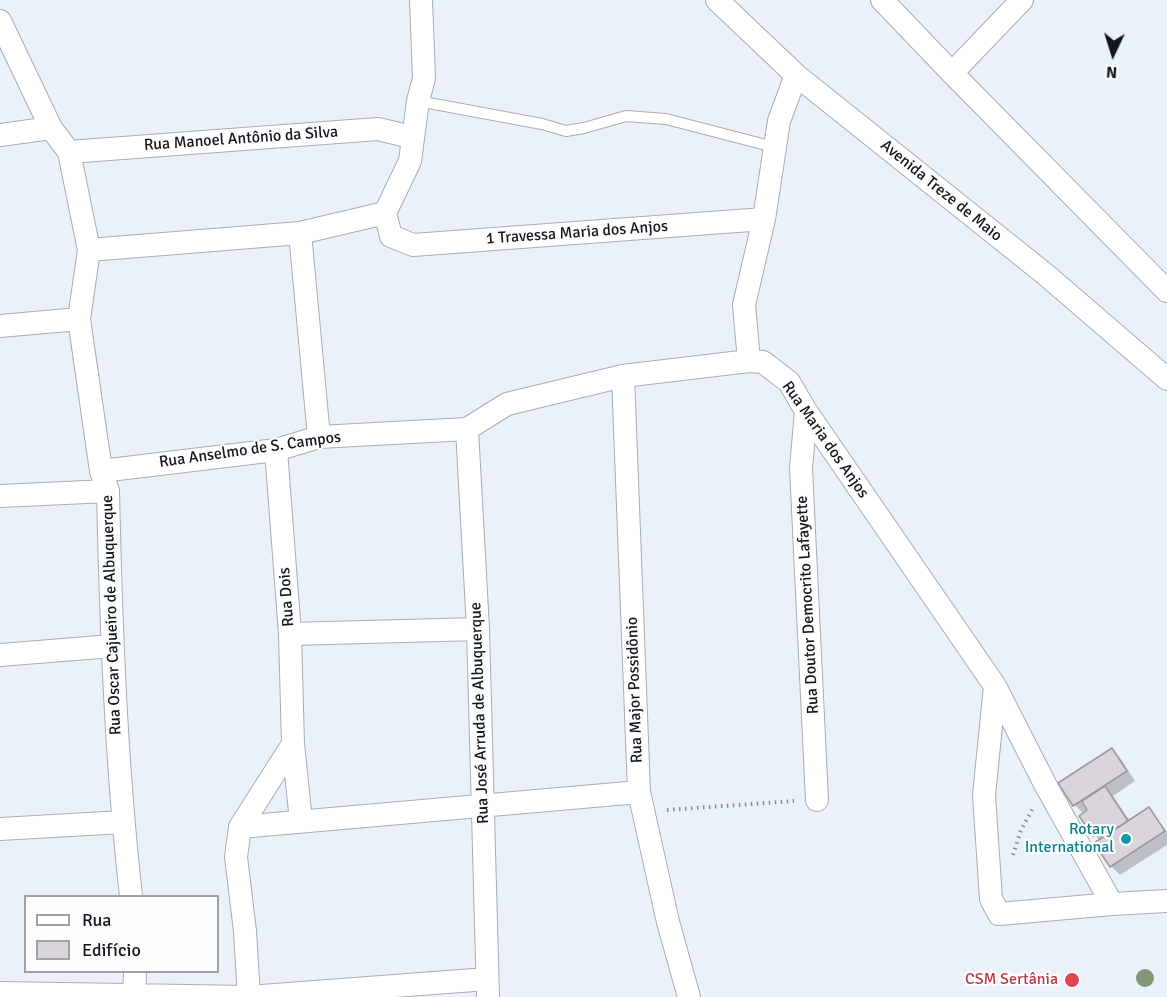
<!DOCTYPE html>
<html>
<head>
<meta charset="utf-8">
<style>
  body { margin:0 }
  #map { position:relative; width:1167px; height:997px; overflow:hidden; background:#ebf1f8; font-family:Signika,sans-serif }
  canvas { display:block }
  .legend { position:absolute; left:24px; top:895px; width:195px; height:78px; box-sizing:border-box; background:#fcfdff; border:2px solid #9fa1a3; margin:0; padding:8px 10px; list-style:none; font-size:18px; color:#141619 }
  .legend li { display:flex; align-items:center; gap:12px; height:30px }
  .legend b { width:30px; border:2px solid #9fa1a3 }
  .north { position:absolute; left:1083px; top:24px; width:60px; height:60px; -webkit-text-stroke:4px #fcfdff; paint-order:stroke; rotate:184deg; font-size:16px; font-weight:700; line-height:24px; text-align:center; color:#141619 }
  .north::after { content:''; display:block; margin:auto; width:21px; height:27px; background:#141619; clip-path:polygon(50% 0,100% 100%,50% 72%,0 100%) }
</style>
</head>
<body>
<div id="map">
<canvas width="1167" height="997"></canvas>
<ul class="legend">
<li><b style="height:8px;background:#fff"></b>Rua</li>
<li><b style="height:16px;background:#dad4db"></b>Edifício</li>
</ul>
<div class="north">N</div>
</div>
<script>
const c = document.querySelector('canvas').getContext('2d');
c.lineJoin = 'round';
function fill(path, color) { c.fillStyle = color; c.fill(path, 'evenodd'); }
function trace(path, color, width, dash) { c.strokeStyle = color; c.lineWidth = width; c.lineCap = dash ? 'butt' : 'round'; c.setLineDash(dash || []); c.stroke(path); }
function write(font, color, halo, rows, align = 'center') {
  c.font = font + ' Signika,sans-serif'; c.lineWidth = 4.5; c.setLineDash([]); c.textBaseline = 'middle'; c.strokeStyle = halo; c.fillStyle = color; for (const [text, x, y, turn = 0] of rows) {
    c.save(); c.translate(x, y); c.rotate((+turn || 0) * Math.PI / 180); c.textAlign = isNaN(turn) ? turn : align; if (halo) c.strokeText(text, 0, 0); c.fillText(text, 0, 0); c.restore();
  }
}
fill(new Path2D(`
  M 1112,750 L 1121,759 L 1135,781 L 1113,796 L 1130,821 L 1149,809 L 1167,832 L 1167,845 L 1120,875 L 1111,866 L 1100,841 L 1081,816 L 1084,814 L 1075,805 Z`), '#0003');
const building = new Path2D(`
  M 1112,748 L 1127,771 L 1073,806 L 1058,783 Z
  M 1105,786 L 1128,821 L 1105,836 L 1102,831 L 1093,836 L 1079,816 L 1087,810 L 1082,801 Z
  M 1149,807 L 1165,831 L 1110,867 L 1094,843 Z`);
fill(building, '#dad4db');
trace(building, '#9d979e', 1.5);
const lane = new Path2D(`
  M 418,101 L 542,124 L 566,131 L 584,128 L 626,116 L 666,119 L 774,147`);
const street = new Path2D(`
  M 421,0 L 424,78 L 418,101 L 410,161 L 385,213 L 391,236 L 413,245 L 764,219
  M 717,0 L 796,75 L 1045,274 L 1167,379
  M 882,0 L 952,73 L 1167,291
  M 0,21 L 51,128 L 69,152 L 89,250 L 79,319 L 101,471 L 108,491 C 111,627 116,762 131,896
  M 952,73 L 1022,0
  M 0,135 L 51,128
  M 69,152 L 378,129 L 411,137
  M 300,233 L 319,437
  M 89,250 L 300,233 L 385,213
  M 0,326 L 79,319
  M 749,361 L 744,305 L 764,219 L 779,121 L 796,75
  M 623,376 L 639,792 L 668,922 L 689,997
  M 806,411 L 801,468 L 817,800
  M 467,429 L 478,629 L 488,997
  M 276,450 L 290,634 L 293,744 L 301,821
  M 101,471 L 276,450 L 319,437 L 467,429 L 507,404 L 623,376 L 749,361 L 763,362 L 789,382 L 806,411 L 995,686 L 1046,786 L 1112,904
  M 0,496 L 108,491
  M 290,634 L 478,629
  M 0,655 L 112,646
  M 995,686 L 984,795 L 991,899 L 999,914 L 1112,904 L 1167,901
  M 240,827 L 639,792
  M 0,829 L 123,822
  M 0,993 L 249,997 L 487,979
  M 134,997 L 135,972
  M 249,997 L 245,931 L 236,857 L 240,827 L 293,744`);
trace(lane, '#a8adb4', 12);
trace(street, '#a8adb4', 24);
trace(new Path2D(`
  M 667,810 L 794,801
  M 1013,855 L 1021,830 L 1033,808`), '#888c92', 4, [1.5, 4.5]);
trace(lane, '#fff', 10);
trace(street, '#fff', 22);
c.fillStyle = '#82947a';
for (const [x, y] of [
  [1145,978]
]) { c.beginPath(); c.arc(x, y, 9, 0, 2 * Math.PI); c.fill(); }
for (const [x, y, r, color] of [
  [1126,839,6,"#0f9aa8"],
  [1072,980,8,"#e0444e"]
]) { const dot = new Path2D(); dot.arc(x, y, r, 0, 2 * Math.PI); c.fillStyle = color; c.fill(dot); trace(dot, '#fcfdff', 2); }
write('16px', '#141619', '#fcfdff', [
  ["Rua Manoel Antônio da Silva",241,139,-4],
  ["Avenida Treze de Maio",941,191,39],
  ["1 Travessa Maria dos Anjos",577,233,-4],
  ["Rua Maria dos Anjos",825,440,55],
  ["Rua Anselmo de S. Campos",250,450,-8],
  ["Rua Dois",287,597,-94],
  ["Rua Doutor Democrito Lafayette",808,605,-93],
  ["Rua Oscar Cajueiro de Albuquerque",112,615,-92],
  ["Rua Major Possidônio",635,690,-92],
  ["Rua José Arruda de Albuquerque",480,713,-92]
]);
write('16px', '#0d838f', '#fcfdff', [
  ["Rotary",1114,830],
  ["International",1114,848]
], 'right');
write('16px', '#be3a42', '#fcfdff', [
  ["CSM Sertânia",1058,980]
], 'right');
</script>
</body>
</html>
